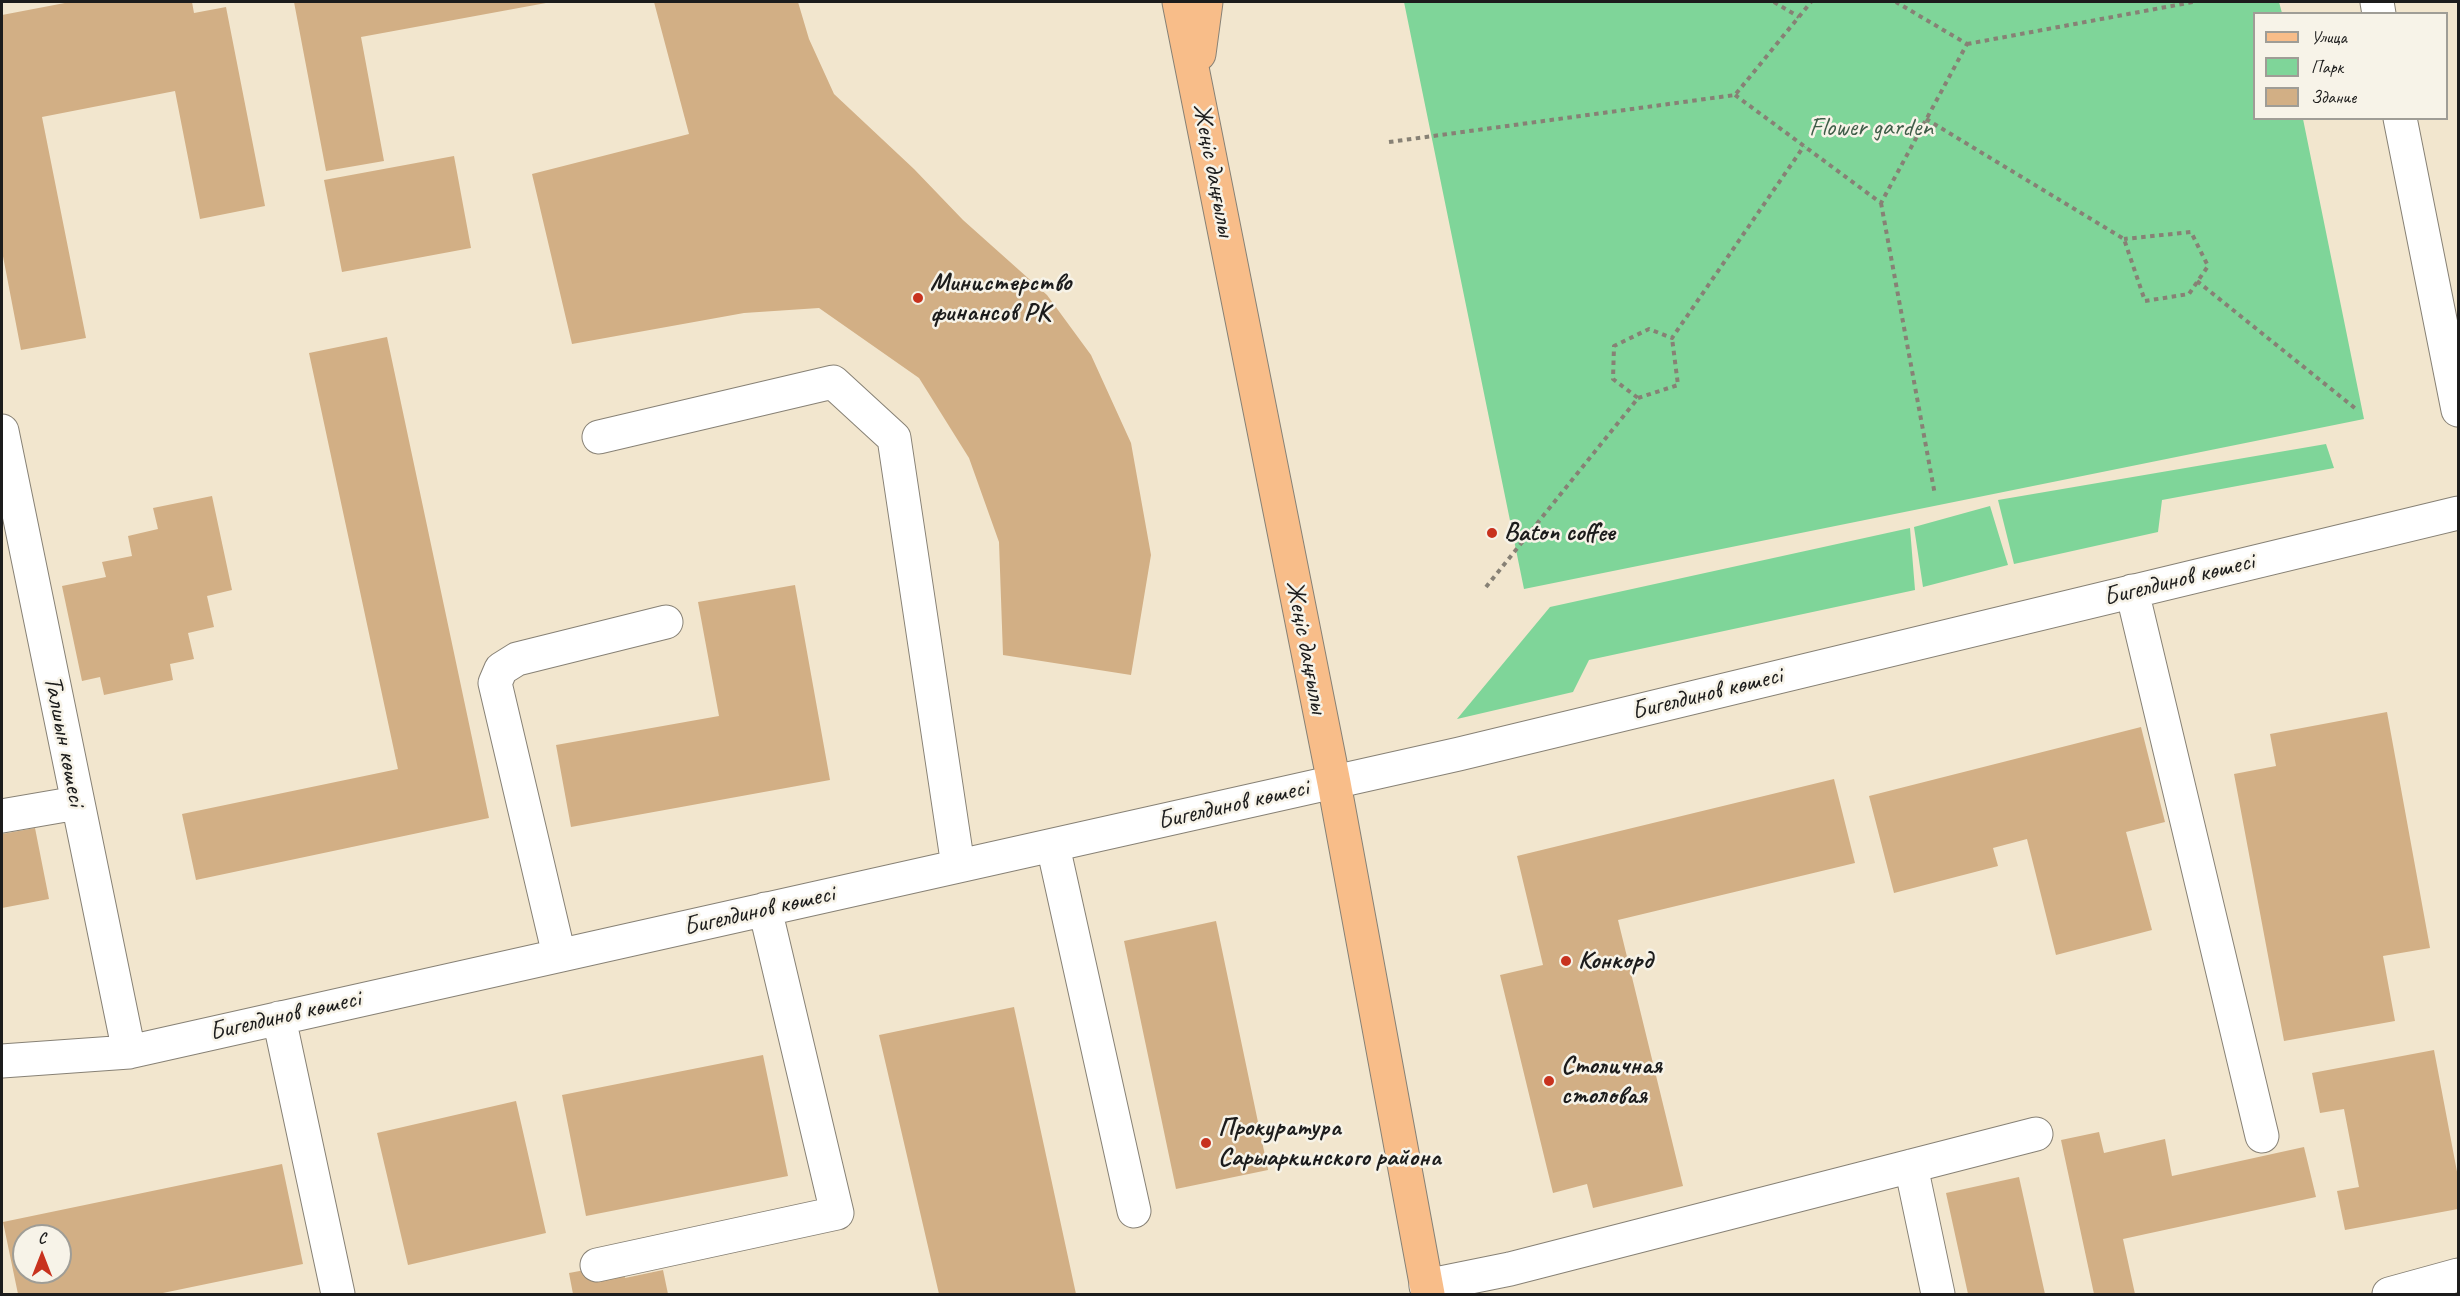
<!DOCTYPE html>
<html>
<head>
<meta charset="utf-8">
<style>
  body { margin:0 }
  #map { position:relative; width:2460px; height:1296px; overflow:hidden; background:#f2e6ce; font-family:Caveat,sans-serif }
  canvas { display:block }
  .frame { position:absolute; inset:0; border:3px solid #1c1c1c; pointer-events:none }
  .legend { position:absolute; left:2253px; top:12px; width:195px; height:108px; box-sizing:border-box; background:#f7f3e8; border:2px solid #9f9d96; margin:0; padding:8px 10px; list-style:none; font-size:18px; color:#1c1c1c }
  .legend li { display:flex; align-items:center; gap:12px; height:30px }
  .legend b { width:30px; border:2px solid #9f9d96 }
  .north { position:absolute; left:12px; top:1224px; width:60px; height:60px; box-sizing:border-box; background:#f7f3e8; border:2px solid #9f9d96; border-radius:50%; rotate:0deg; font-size:16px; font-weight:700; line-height:24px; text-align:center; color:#1c1c1c }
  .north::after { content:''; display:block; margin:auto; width:21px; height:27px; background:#c8321e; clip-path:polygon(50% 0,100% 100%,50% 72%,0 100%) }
</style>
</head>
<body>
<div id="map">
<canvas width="2460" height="1296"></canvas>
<div class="frame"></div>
<ul class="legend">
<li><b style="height:8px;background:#f8bd89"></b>Улица</li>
<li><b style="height:16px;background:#7fd599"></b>Парк</li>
<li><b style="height:16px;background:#d2af85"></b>Здание</li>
</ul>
<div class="north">С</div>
</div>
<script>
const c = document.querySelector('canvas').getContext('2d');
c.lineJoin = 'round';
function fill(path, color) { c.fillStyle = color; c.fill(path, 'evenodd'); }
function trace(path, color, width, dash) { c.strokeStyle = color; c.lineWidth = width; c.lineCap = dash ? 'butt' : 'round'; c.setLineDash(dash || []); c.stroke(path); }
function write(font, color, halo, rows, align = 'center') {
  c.font = font + ' Caveat,sans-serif'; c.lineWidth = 5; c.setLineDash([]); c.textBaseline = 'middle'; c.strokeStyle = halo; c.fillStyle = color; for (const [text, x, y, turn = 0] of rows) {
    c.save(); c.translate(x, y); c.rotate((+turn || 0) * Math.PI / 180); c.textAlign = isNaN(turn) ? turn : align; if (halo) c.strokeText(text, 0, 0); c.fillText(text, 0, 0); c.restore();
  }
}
fill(new Path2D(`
  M 1404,2 L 2279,2 L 2282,13 L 2254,14 L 2254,118 L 2303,119 L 2364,419 L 1524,589 Z
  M 2326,444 L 2334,468 L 2162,500 L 2158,532 L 2014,564 L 1998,500 Z
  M 1990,506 L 2008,565 L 1923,587 L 1914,527 Z
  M 1910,528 L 1915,590 L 1589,660 L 1573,692 L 1457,719 L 1550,607 Z`), '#7fd599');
fill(new Path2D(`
  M 70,2 L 192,2 L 194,13 L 226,7 L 265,206 L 200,219 L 175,91 L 42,117 L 86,338 L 21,350 L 2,251 L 2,15 Z
  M 294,2 L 546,2 L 546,3 L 361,37 L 384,161 L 326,171 Z
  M 654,2 L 798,2 L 809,39 L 834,94 L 914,169 L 963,220 L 1047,295 L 1091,355 L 1131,443 L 1151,555 L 1131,675 L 1003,655 L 999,542 L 969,458 L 919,378 L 819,308 L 744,313 L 572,344 L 532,174 L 689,134 Z
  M 454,156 L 471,248 L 342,272 L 324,180 Z
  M 387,337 L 489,818 L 196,880 L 182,814 L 398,769 L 309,353 Z
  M 212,496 L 232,590 L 207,596 L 214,627 L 188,633 L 194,659 L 170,664 L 173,680 L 104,695 L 100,677 L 82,681 L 62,586 L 106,577 L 102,562 L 132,556 L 128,536 L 158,529 L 153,508 Z
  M 795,585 L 830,780 L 571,827 L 556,745 L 719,716 L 698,602 Z
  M 2387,712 L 2430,948 L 2383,956 L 2395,1021 L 2284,1041 L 2234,774 L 2276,766 L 2270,734 Z
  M 2141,727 L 2165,822 L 2126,832 L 2152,930 L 2056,955 L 2027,839 L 1993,848 L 1998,866 L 1894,893 L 1869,796 Z
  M 1834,779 L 1855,863 L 1618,920 L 1683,1186 L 1593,1208 L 1587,1184 L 1553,1193 L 1500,975 L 1543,965 L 1517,856 Z
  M 35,828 L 49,899 L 2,908 L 2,834 Z
  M 1216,921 L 1268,1170 L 1176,1189 L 1124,941 Z
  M 1014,1007 L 1076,1294 L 939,1294 L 879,1035 Z
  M 2434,1050 L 2458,1177 L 2458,1209 L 2345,1230 L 2337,1191 L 2359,1187 L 2344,1109 L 2320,1113 L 2312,1073 Z
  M 763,1055 L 788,1176 L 586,1216 L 562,1095 Z
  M 516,1101 L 546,1233 L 408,1265 L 377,1133 Z
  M 2099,1132 L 2104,1153 L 2165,1139 L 2172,1176 L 2304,1147 L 2316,1197 L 2123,1239 L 2135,1294 L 2094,1294 L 2061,1140 Z
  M 282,1164 L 303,1264 L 158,1294 L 18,1294 L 3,1222 ZM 24,1236 L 60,1236 L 60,1272 L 24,1272 Z
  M 2019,1177 L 2045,1294 L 1968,1294 L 1946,1193 Z
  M 622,1263 L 625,1278 L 663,1270 L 668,1294 L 573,1294 L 569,1273 Z`), '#d2af85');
const minor = new Path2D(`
  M 2377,2 L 2379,14
  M 2400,118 L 2458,410
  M 2,431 L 129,1052
  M 599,437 L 833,382 L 894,438 L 958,866
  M 2132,591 L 2262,1136
  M 2,816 L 77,803
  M 1053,846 L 1134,1211
  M 559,955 L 495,683 L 501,669 L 517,659 L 666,622
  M 279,1018 L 338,1294
  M 2,1061 L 129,1052 L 1459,754 L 2458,513
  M 1911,1166 L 1938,1294
  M 597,1265 L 837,1213 L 765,909
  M 1426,1286 L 1510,1269 L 2036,1134
  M 2389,1294 L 2458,1275`);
const major = new Path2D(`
  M 1179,2 L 1334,783 L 1428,1294
  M 1199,54 L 1206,2`);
trace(minor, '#878175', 35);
trace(major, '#878175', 35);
trace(new Path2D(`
  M 1774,2 L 1799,17
  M 1967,44 L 2193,2
  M 1735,95 L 1881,203 L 1967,44 L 1896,2
  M 1926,119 L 2124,239 L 2145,301 L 2189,294 L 2208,266 L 2191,232 L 2124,239
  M 1389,142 L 1735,95 L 1811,2
  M 1881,203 L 1935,495
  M 2197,281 L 2356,409
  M 1638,398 L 1678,385 L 1672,338
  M 1486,587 L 1638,398 L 1613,379 L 1614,346 L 1649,329 L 1672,338 L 1804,146`), '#878175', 4, [4.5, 4.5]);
trace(minor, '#fff', 33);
trace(major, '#f8bd89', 33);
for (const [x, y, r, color] of [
  [918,298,6,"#c8321e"],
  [1492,533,6,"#c8321e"],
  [1566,961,6,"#c8321e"],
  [1549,1081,6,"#c8321e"],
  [1206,1143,6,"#c8321e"]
]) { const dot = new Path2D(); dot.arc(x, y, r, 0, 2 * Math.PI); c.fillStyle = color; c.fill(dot); trace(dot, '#f7f3e8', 2); }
write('26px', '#3f5d48', '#f7f3e8', [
  ["Flower garden",1871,128]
]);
write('26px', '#1c1c1c', '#f7f3e8', [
  ["Жеңіс даңғылы",1213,170,79],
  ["Бигелдинов көшесі",2179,580,-14],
  ["Жеңіс даңғылы",1306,647,79],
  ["Бигелдинов көшесі",1707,694,-14],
  ["Талшын көшесі",64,741,79],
  ["Бигелдинов көшесі",1233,805,-13],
  ["Бигелдинов көшесі",759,911,-13],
  ["Бигелдинов көшесі",285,1016,-13]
]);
write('bold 26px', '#1c1c1c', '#f7f3e8', [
  ["Министерство",930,283],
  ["финансов РК",930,313],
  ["Baton coffee",1504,533],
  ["Конкорд",1578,961],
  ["Столичная",1561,1066],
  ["столовая",1561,1096],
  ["Прокуратура",1218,1128],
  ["Сарыаркинского района",1218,1158]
], 'left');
</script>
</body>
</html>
